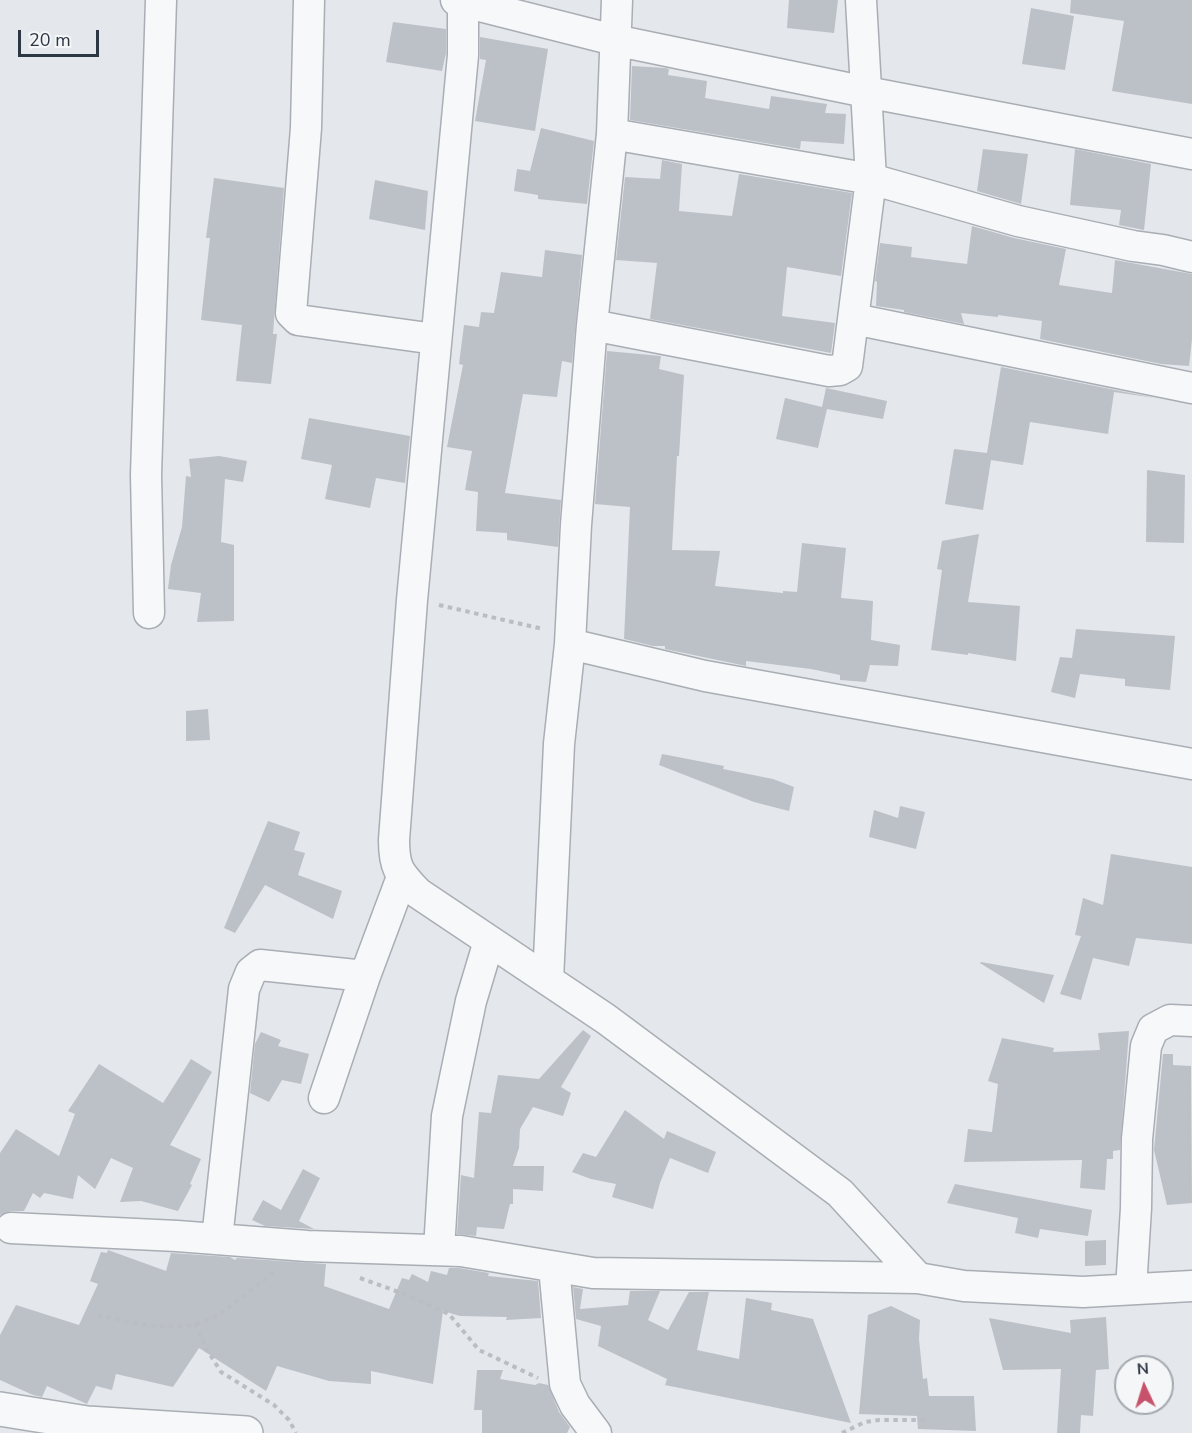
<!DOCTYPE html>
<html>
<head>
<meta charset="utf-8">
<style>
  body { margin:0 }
  #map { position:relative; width:1192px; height:1433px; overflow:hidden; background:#e4e7eb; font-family:"Nunito Sans",sans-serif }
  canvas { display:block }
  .north { position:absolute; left:1114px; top:1355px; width:60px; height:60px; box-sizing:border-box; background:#f4f6f8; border:2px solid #a4a9b0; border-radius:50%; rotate:356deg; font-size:16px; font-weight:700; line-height:24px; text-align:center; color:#2d3643 }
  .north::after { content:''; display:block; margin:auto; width:21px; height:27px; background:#c7526b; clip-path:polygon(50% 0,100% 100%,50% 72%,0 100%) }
  .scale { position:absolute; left:18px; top:30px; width:81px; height:27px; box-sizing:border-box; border:3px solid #2d3643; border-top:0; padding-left:8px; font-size:18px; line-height:21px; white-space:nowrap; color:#2d3643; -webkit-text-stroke:4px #f4f6f8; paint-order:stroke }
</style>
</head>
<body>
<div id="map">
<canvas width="1192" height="1433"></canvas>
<div class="north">N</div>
<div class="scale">20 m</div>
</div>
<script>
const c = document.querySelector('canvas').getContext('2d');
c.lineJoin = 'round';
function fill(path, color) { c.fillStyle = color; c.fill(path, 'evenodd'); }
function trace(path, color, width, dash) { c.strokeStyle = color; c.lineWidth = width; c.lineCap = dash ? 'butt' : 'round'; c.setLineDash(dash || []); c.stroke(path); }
fill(new Path2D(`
  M 789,0 L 838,0 L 834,33 L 787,28 Z
  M 1071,0 L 1192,0 L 1192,104 L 1112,91 L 1124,21 L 1070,13 Z
  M 1031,8 L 1074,16 L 1065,70 L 1022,64 Z
  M 393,22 L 446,29 L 446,53 L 442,71 L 386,62 Z
  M 480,37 L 548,49 L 535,131 L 475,121 L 486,60 L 480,59 Z
  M 632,66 L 665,68 L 669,69 L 668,75 L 707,81 L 705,98 L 769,109 L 771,96 L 827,104 L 825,113 L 846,114 L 844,144 L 801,141 L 800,149 L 630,120 Z
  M 541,128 L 594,141 L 587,204 L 538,199 L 538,195 L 514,191 L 517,169 L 530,171 Z
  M 983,149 L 1028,154 L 1021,204 L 977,191 Z
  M 1075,149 L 1151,164 L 1144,230 L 1119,225 L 1121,210 L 1070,205 Z
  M 662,160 L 682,164 L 679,211 L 732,216 L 739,174 L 852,193 L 841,276 L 787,267 L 782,316 L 835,323 L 831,353 L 650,319 L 657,263 L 616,260 L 625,177 L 660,179 Z
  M 214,178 L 284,188 L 273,334 L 277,334 L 271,384 L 236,381 L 242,325 L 201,320 L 210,238 L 206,238 Z
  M 375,180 L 428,191 L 425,230 L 369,219 Z
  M 972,226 L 1014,238 L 1066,249 L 1059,285 L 1112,293 L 1115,260 L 1192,274 L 1192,339 L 1189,366 L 1161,364 L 1040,339 L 1042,321 L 998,315 L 998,317 L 961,313 L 964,324 L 904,312 L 904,310 L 876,306 L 877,282 L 875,281 L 880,243 L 912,247 L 911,257 L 967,264 Z
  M 545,250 L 582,255 L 572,363 L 562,361 L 557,397 L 523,394 L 505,493 L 561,500 L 558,547 L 507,540 L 507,533 L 476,531 L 478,492 L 465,490 L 472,451 L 447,447 L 463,365 L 459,364 L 464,325 L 479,327 L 481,312 L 494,313 L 501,272 L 542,277 Z
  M 607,351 L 661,356 L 659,369 L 684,375 L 679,456 L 677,456 L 672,550 L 720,551 L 715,586 L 783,593 L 783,591 L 797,592 L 802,543 L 846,548 L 841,598 L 873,601 L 871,640 L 900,645 L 898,666 L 870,665 L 866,682 L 840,680 L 840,675 L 811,669 L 746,661 L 746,666 L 665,649 L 665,646 L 653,646 L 624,639 L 630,507 L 595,504 Z
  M 1001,367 L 1155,398 L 1114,392 L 1108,434 L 1030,422 L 1023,465 L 991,460 L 983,510 L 945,504 L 954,449 L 987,453 Z
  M 826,388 L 887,401 L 883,419 L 827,409 L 818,448 L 776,439 L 785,398 L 822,407 Z
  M 309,418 L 410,436 L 405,483 L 376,478 L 370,508 L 325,499 L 332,465 L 301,459 Z
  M 219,456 L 247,461 L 243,482 L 225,479 L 221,542 L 234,545 L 234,621 L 197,622 L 201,593 L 168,589 L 171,565 L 182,527 L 186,476 L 191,477 L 189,459 Z
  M 1147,470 L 1185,475 L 1184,543 L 1146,542 Z
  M 979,534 L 968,602 L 1020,606 L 1016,661 L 968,653 L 968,655 L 931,650 L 942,570 L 937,569 L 942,541 Z
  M 1076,629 L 1175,636 L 1170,690 L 1125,686 L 1125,679 L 1080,674 L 1075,698 L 1051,692 L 1060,657 L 1072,658 Z
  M 208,709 L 210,740 L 186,741 L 186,711 Z
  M 662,754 L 724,766 L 723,769 L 773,779 L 794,787 L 789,811 L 754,802 L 659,765 Z
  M 900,806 L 925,812 L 916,849 L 869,837 L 874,810 L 898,818 Z
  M 268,821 L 300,832 L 294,850 L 305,853 L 298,875 L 342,891 L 333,919 L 265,885 L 235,933 L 224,928 Z
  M 1111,854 L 1192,867 L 1192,944 L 1136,938 L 1129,966 L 1093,958 L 1081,1000 L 1060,994 L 1081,936 L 1075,935 L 1083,898 L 1103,905 Z
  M 981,962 L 1054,975 L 1044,1003 L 980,963 Z
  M 583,1030 L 591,1036 L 561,1087 L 571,1093 L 563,1116 L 533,1107 L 520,1129 L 519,1148 L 513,1166 L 544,1166 L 543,1191 L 513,1189 L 513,1204 L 510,1204 L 504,1229 L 477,1227 L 476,1236 L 457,1234 L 461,1175 L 474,1178 L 479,1112 L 491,1113 L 498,1075 L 539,1079 Z
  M 1129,1031 L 1120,1150 L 1113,1151 L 1113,1159 L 1107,1159 L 1105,1190 L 1080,1188 L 1082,1160 L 964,1162 L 968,1129 L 992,1132 L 998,1084 L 988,1081 L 1002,1038 L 1054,1048 L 1053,1052 L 1100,1050 L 1098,1033 Z
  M 261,1032 L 281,1040 L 278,1046 L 309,1054 L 301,1084 L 282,1080 L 269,1102 L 250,1093 L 255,1044 Z
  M 1163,1054 L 1173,1054 L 1173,1065 L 1191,1066 L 1192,1203 L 1167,1205 L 1154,1150 Z
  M 191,1059 L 212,1072 L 170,1145 L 201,1159 L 190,1184 L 192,1185 L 178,1211 L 141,1201 L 120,1202 L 133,1168 L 111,1158 L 95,1189 L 78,1175 L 73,1199 L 44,1193 L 40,1198 L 33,1193 L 24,1211 L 11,1211 L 0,1215 L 0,1153 L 16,1129 L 59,1156 L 75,1114 L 68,1111 L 99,1064 L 163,1103 Z
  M 625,1110 L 664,1139 L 667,1131 L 716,1152 L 708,1173 L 670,1158 L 660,1183 L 653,1209 L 612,1197 L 616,1184 L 591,1179 L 572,1172 L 583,1153 L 596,1157 Z
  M 303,1169 L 320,1178 L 299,1221 L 314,1229 L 265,1226 L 252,1220 L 263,1200 L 281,1210 Z
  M 955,1184 L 1092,1210 L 1088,1236 L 1040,1229 L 1038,1238 L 1015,1233 L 1018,1218 L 947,1203 Z
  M 1106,1240 L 1106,1265 L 1085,1266 L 1085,1241 Z
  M 108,1250 L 166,1271 L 171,1253 L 230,1257 L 235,1260 L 237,1258 L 326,1264 L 324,1286 L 389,1309 L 402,1278 L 409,1280 L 412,1274 L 428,1282 L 431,1271 L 447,1275 L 449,1268 L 459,1268 L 489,1273 L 488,1276 L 538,1281 L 541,1318 L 506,1320 L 507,1317 L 460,1316 L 443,1311 L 433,1384 L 371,1371 L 371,1384 L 329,1381 L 277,1366 L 266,1391 L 199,1348 L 173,1387 L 116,1374 L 112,1390 L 96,1386 L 87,1404 L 47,1386 L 42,1397 L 33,1395 L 0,1380 L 0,1335 L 16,1305 L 79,1325 L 98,1284 L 90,1281 L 101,1252 L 107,1253 Z
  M 573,1287 L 583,1289 L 580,1309 L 628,1305 L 630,1291 L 660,1291 L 648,1320 L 668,1330 L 689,1292 L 709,1292 L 697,1350 L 739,1359 L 746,1298 L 772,1303 L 771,1310 L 813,1319 L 851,1423 L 665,1385 L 667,1379 L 598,1346 L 601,1326 L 576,1319 Z
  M 891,1306 L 920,1320 L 919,1339 L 923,1379 L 927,1378 L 929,1396 L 974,1396 L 976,1431 L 918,1429 L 917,1416 L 859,1414 L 868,1315 Z
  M 1106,1317 L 1109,1369 L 1096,1370 L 1093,1416 L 1081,1415 L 1080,1433 L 1057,1433 L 1061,1369 L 1003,1370 L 989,1318 L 1071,1333 L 1070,1320 Z
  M 477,1370 L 503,1370 L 500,1379 L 535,1385 L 539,1383 L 548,1385 L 559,1412 L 570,1427 L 567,1433 L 482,1433 L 482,1410 L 474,1410 Z`), '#bcc1c8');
const minor = new Path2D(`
  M 309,0 L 306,128 L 291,313 L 298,320 L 435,339
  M 456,0 L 614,40 L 866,92 L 1192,154
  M 463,0 L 463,55 L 412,600 L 394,840 C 394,868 399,873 418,893 L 606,1019 L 840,1193 L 918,1278
  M 612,134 L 871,179 L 1018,221 L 1133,246 L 1163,250 L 1192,257
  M 854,319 L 1192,388
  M 592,325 L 829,371 L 840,370 L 847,366 L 871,179 L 861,0
  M 149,613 L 146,475 L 161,0
  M 570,644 L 705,676 L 1192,764
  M 548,980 L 559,744 L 570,644 L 576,525 L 592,325 L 612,134 L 617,0
  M 324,1098 L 365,976 L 402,877
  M 11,1228 L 177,1236 L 307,1246 L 461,1251 L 593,1273 L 918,1278 L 964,1286 L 1083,1292 L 1192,1286
  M 217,1239 L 244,989 L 251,972 L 260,965 L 365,976
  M 439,1250 L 447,1116 L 471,1001 L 489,941
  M 554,1267 L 565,1384 L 575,1405 L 596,1433
  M 1131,1289 L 1136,1208 L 1137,1139 L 1146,1046 L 1153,1029 L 1170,1020 L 1192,1021`);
const tertiary = new Path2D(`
  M 0,1409 L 87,1423 L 246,1433`);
trace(minor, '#a9aeb5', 33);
trace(tertiary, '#a9aeb5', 36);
trace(new Path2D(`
  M 439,605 L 543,629
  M 360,1278 L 407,1295 L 449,1314 L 479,1350 L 538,1378
  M 98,1315 C 136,1323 183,1337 219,1314 C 238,1302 256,1286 274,1272
  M 195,1323 L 206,1348 L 221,1372 L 274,1405 L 289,1420 L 296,1433
  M 842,1433 L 865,1422 L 879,1420 L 928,1420`), '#babec2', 4, [4.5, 4.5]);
trace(minor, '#f7f8f9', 30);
trace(tertiary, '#f7f8f9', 33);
</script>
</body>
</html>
